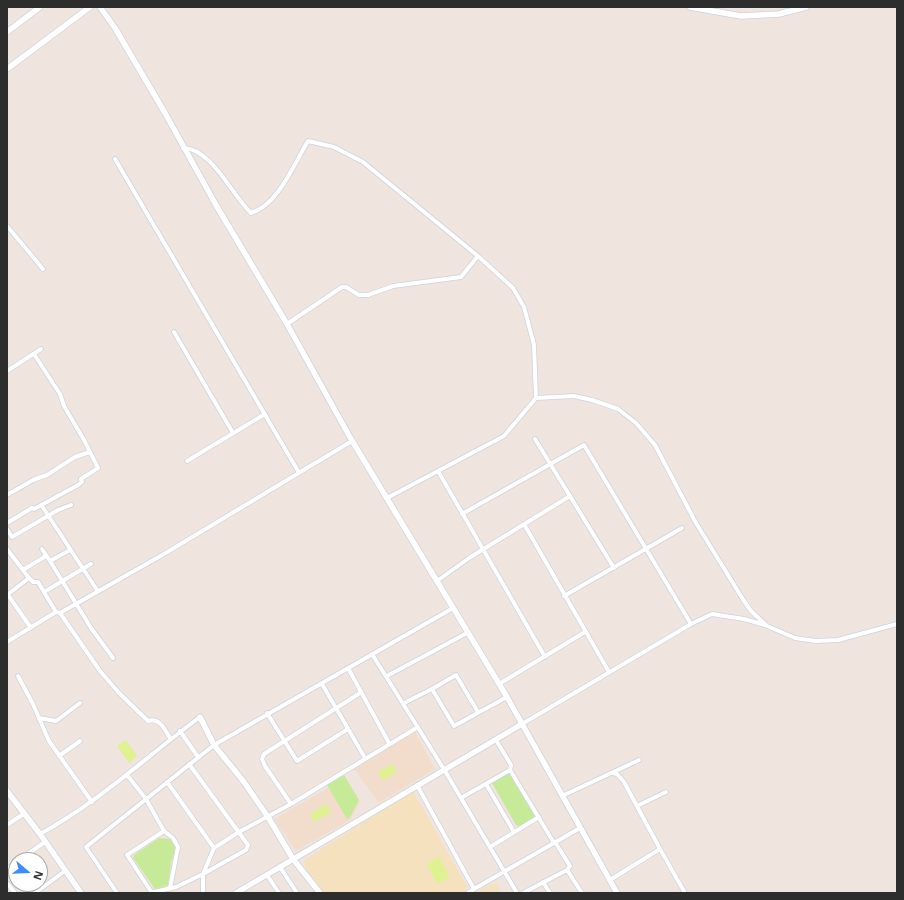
<!DOCTYPE html>
<html>
<head>
<meta charset="utf-8">
<style>
  body { margin:0 }
  #map { position:relative; width:904px; height:900px; overflow:hidden; background:#efe4de; font-family:"Noto Sans",sans-serif }
  canvas { display:block }
  .frame { position:absolute; inset:0; border:8px solid #2d2d2d; pointer-events:none }
  .north { position:absolute; left:8px; top:852px; width:40px; height:40px; box-sizing:border-box; background:#fff; border:1px solid #ababab; border-radius:50%; rotate:109deg; font-size:11px; font-weight:700; line-height:16px; text-align:center; color:#2d2d2d }
  .north::after { content:''; display:block; margin:auto; width:14px; height:18px; background:#3c8cff; clip-path:polygon(50% 0,100% 100%,50% 72%,0 100%) }
</style>
</head>
<body>
<div id="map">
<canvas width="904" height="900"></canvas>
<div class="frame"></div>
<div class="north">N</div>
</div>
<script>
const c = document.querySelector('canvas').getContext('2d');
c.lineJoin = 'round';
function fill(path, color) { c.fillStyle = color; c.fill(path, 'evenodd'); }
function trace(path, color, width, dash) { c.strokeStyle = color; c.lineWidth = width; c.lineCap = dash ? 'butt' : 'round'; c.setLineDash(dash || []); c.stroke(path); }
fill(new Path2D(`
  M 414,730 L 435,769 L 379,803 L 354,769 Z
  M 345,778 L 360,802 L 350,820 L 296,851 L 274,819 Z`), '#f2ddcd');
fill(new Path2D(`
  M 509,772 L 535,816 L 520,826 L 516,825 L 492,783 Z
  M 344,775 L 359,800 L 350,817 L 347,819 L 327,785 Z
  M 159,838 L 170,839 L 176,848 L 171,863 L 168,885 L 155,889 L 133,858 L 134,855 Z`), '#c6ea97');
fill(new Path2D(`
  M 413,791 L 468,888 L 460,893 L 323,893 L 303,865 L 304,860 Z
  M 496,882 L 502,893 L 476,893 Z`), '#f6e1bf');
fill(new Path2D(`
  M 126,740 L 137,756 L 129,763 L 117,746 Z
  M 392,764 L 397,772 L 383,781 L 378,772 Z
  M 326,804 L 331,812 L 314,822 L 310,814 Z
  M 439,857 L 450,877 L 437,884 L 427,864 Z`), '#dff292');
const street = new Path2D(`
  M 183,148 C 211,148 232,195 251,213 C 278,205 294,164 308,141 L 334,147 L 363,162 L 478,256 L 513,288 L 524,307 L 534,345 L 536,398
  M 115,159 L 298,471
  M 7,226 L 43,269
  M 287,324 L 342,287 L 346,287 L 359,295 L 368,295 L 393,286 L 461,277 L 478,256
  M 174,332 L 233,433
  M 7,371 L 41,349
  M 535,439 L 614,568
  M 187,461 L 265,414
  M 438,471 L 545,657
  M 7,495 L 33,480 L 47,475 L 75,457 L 90,452
  M 387,498 L 504,436 L 536,398 L 574,396 L 592,400 L 618,409 L 636,423 L 655,445 L 696,523 L 744,601 L 751,611 L 767,626 L 795,638 L 816,641 L 838,640 L 897,624
  M 42,506 L 97,590
  M 462,514 L 584,445 L 691,624
  M 7,523 L 32,508 L 34,509 L 78,485 L 82,482 L 81,479 L 98,468 L 84,440 L 64,406 L 60,394 L 34,354
  M 524,524 L 609,672
  M 7,529 L 12,537 L 58,510 L 71,505
  M 7,549 L 29,578 L 33,582 L 38,582 L 56,612
  M 42,549 L 50,561 L 70,550
  M 50,561 L 91,628 L 113,658
  M 23,570 L 46,556
  M 437,581 L 469,558 L 570,496
  M 44,592 L 91,564
  M 7,595 L 29,578
  M 8,595 L 31,628
  M 564,596 L 682,528
  M 60,613 L 100,671 L 119,693 L 148,721 C 160,717 165,730 170,738
  M 7,642 L 56,612 L 60,613 L 164,554 L 352,441
  M 372,654 L 445,771 L 517,893
  M 348,668 L 389,743
  M 18,676 L 33,704 L 49,741 L 92,802
  M 387,676 L 467,633
  M 322,684 L 365,758
  M 499,684 L 585,632
  M 432,689 L 456,675 L 478,712
  M 404,703 L 432,689 L 454,726 L 507,697
  M 267,713 L 297,761 L 348,729
  M 39,718 L 56,721 L 80,703
  M 522,724 L 691,624 L 712,614 L 744,619 L 765,625
  M 180,731 L 198,757
  M 496,740 L 511,765 L 510,770
  M 59,756 L 80,741
  M 189,764 L 248,845 L 246,850 L 203,874 L 203,893
  M 127,775 L 146,799 L 164,831 L 173,838 L 178,847 L 170,888
  M 167,782 L 214,848
  M 486,784 L 514,832
  M 417,785 L 474,889 L 580,828
  M 562,796 L 639,760
  M 461,798 L 510,770 L 554,843
  M 291,804 L 265,766 L 262,759 L 264,754 L 360,693
  M 637,806 L 666,792
  M 7,825 L 25,813
  M 40,834 C 99,802 147,756 200,717
  M 555,842 L 570,866 L 567,870
  M 490,847 L 539,817
  M 660,849 L 685,893
  M 19,860 L 45,842
  M 280,867 L 297,893
  M 7,869 L 16,862
  M 267,875 L 279,893
  M 610,880 L 660,849 L 624,782 L 617,774 L 612,773
  M 543,882 L 550,893
  M 7,883 L 15,893
  M 35,893 L 65,871
  M 117,893 L 86,847 L 214,745 L 453,608
  M 150,893 L 176,887 L 203,874 L 214,848 L 239,832 L 291,804 L 418,727
  M 152,893 L 127,855 L 164,831
  M 468,893 L 474,889
  M 523,893 L 567,870 L 582,893`);
const secondary = new Path2D(`
  M 100,7 L 115,28 L 165,113 L 216,205 L 287,324 L 351,439 L 507,697 L 617,893
  M 690,7 L 741,16 L 779,14 L 806,7
  M 7,32 L 40,7
  M 7,69 L 90,7
  M 200,717 L 214,745 L 244,782 L 268,817 L 293,859 L 320,893
  M 7,791 L 40,834 L 81,893
  M 236,893 L 522,724`);
trace(street, '#ccd4df', 5.5);
trace(secondary, '#ccd4df', 7);
trace(street, '#fff', 4);
trace(secondary, '#fff', 5.5);
</script>
</body>
</html>
